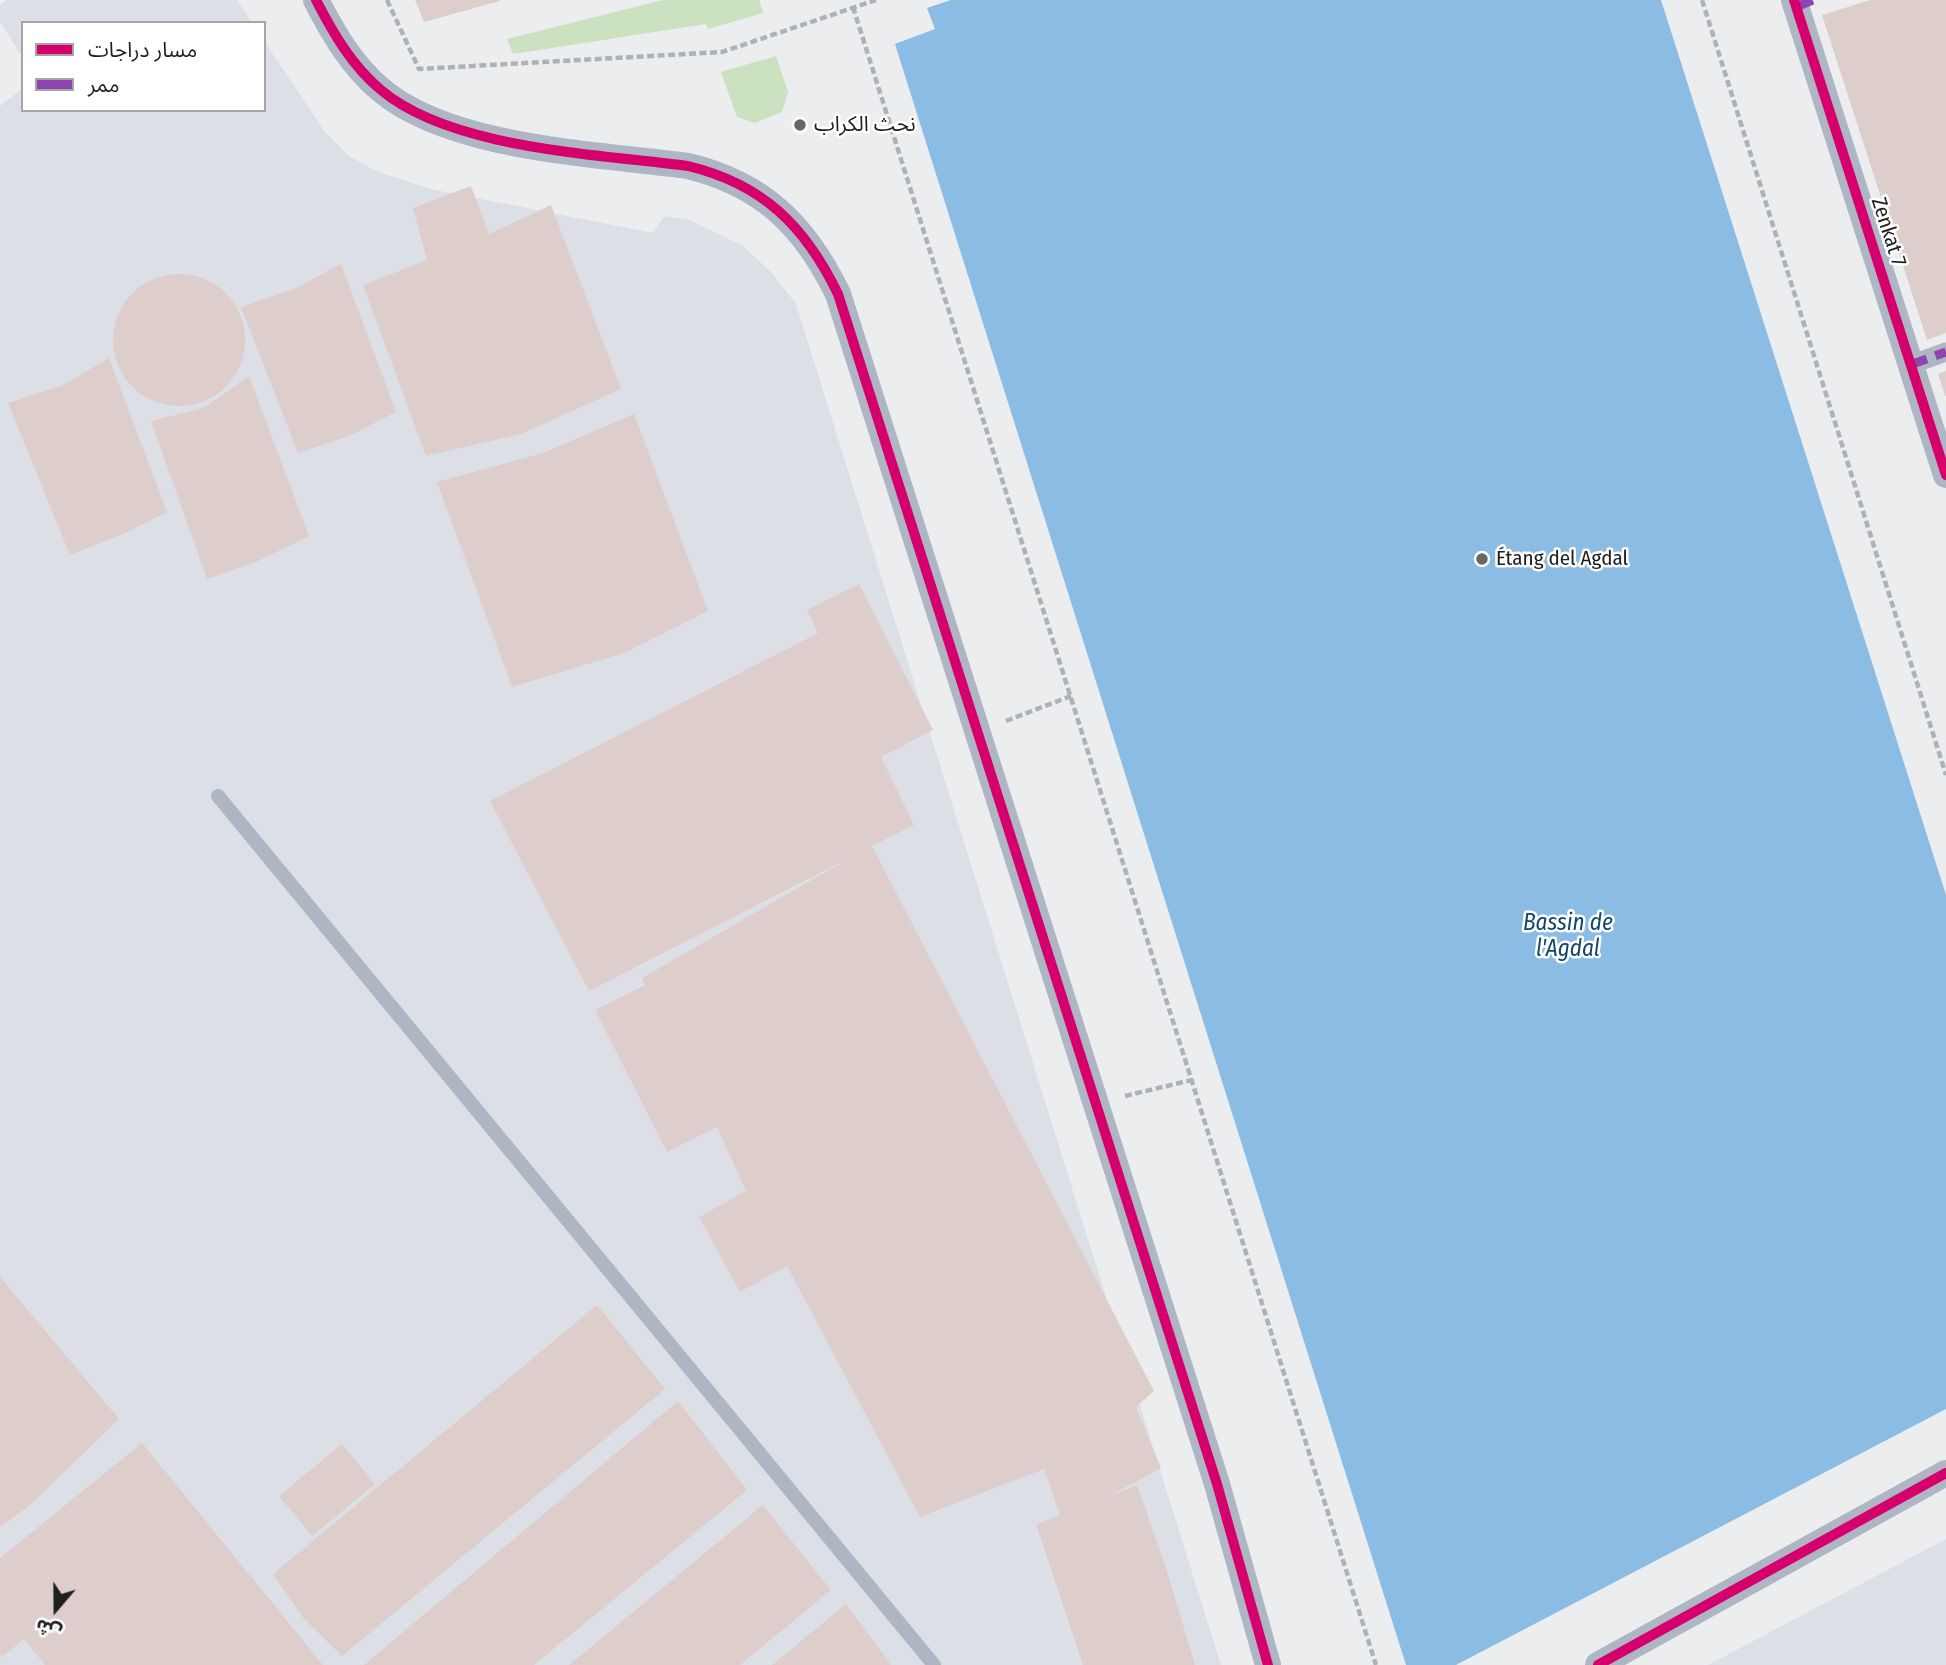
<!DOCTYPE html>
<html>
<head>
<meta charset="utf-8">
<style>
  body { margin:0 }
  #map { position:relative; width:1946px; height:1665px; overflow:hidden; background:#ebedef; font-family:"Fira Sans Condensed","Noto Sans Arabic",sans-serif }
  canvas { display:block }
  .legend { position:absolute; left:21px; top:21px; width:245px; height:91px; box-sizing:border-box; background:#fff; border:2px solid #a5a5a6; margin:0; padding:9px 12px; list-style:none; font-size:21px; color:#1f1f21 }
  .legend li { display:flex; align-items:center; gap:14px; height:35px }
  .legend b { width:35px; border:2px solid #a5a5a6 }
  .north { position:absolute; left:21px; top:1574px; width:70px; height:70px; -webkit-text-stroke:5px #fff; paint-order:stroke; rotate:200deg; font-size:19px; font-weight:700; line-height:28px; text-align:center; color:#1f1f21 }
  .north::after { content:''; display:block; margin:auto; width:24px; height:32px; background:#1f1f21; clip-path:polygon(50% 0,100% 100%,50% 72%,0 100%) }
</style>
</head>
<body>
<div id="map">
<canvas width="1946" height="1665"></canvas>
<ul class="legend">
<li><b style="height:9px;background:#d6006c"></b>مسار دراجات</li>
<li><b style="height:9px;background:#8e44ad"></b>ممر</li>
</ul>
<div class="north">ش</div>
</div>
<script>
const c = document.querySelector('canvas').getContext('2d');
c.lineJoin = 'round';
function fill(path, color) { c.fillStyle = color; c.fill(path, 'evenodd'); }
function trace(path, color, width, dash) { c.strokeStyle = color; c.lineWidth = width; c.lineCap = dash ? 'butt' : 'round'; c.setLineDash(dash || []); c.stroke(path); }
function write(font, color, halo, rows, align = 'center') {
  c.font = font + ' "Fira Sans Condensed","Noto Sans Arabic",sans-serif'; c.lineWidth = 5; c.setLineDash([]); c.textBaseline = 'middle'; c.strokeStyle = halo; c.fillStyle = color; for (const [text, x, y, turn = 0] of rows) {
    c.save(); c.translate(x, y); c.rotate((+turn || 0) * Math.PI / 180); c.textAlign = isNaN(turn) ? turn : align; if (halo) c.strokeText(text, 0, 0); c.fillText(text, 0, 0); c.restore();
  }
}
fill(new Path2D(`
  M 7,0 L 237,0 L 252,23 L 23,23 L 23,58 L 0,22 L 0,5 Z
  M 264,41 L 325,132 L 349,156 L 378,172 L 431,189 L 653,233 L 664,216 L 690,220 L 743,246 L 771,272 L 796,304 L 1221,1665 L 0,1665 L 0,106 L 23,88 L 23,110 L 264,110 Z
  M 1946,1539 L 1946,1665 L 1708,1665 Z`), '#dcdfe6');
fill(new Path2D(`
  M 663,0 L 759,0 L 763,13 L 708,29 L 706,24 L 513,54 L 507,39 Z
  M 776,56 L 788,92 L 782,112 L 755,123 L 737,117 L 721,72 Z`), '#cbe1bf');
fill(new Path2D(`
  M 951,0 L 1661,0 L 1946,895 L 1946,1409 L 1456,1665 L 1406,1665 L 895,44 L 935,29 L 927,8 Z`), '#8abce4');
fill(new Path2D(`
  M 415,0 L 499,0 L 500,1 L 424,22 Z
  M 1870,0 L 1946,0 L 1946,333 L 1927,340 L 1822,15 Z
  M 471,186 L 489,234 L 551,205 L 621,389 L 521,434 L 426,456 L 363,285 L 427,260 L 413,208 Z
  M 341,264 L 396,412 L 349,436 L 298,453 L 241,307 L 296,288 Z
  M113 340a66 66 0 1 1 132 0a66 66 0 1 1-132 0Z
  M 109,358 L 167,512 L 123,534 L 70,555 L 8,403 L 64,385 Z
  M 1946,371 L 1946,396 L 1945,396 L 1938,374 Z
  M 249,376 L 309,536 L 258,561 L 207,579 L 151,421 L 204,408 Z
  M 634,414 L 708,611 L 624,653 L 512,687 L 437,482 L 543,453 Z
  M 859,584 L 933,730 L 881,757 L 914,825 L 872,846 L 1154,1391 L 1136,1407 L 1161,1468 L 1109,1496 L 1137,1485 L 1165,1565 L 1195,1665 L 1083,1665 L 1036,1524 L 1060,1515 L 1044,1469 L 920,1517 L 787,1266 L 740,1292 L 699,1217 L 746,1191 L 717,1127 L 667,1152 L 595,1010 L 645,985 L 642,978 L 855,855 L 589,991 L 490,801 L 818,633 L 807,610 Z
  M 0,1277 L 119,1419 L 29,1506 L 0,1527 Z
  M 597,1305 L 665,1389 L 342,1656 L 304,1619 L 273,1574 Z
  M 678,1401 L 747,1490 L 534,1665 L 364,1665 Z
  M 142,1443 L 323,1665 L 45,1665 L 24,1639 L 2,1657 L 0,1655 L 0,1558 Z
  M 342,1444 L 375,1484 L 312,1536 L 279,1496 Z
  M 763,1505 L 831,1590 L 740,1665 L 569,1665 Z
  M 846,1604 L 891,1665 L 772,1665 Z`), '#dececb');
trace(new Path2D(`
  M 387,0 L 419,69 L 722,52 L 876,0
  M 1702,0 L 1946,775
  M 853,7 L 1376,1665
  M 1006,721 L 1071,696
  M 1125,1096 L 1192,1080`), '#adb2b9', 4.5, [7, 3.5]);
trace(new Path2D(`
  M 218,796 L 934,1665`), '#aeb6c4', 14);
trace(new Path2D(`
  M 1910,365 L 1946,352`), '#aeb6c4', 19);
trace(new Path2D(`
  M 316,0 C 333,33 352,66 381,90 C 451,149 598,154 688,166 C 763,184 805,226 838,294 L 1217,1484 L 1268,1665
  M 1794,0 L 1946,475
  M 1598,1665 L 1946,1473`), '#aeb6c4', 26);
trace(new Path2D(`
  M 1796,7 L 1813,0
  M 1910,365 L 1946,352`), '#8e44ad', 9, [18, 9]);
trace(new Path2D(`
  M 316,0 C 333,33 352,66 381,90 C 451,149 598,154 688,166 C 763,184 805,226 838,294 L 1217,1484 L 1268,1665
  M 1794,0 L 1946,475
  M 1598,1665 L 1946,1473`), '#d6006c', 10);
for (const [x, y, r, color] of [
  [800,125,7,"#666769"],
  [1482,559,7,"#666769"]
]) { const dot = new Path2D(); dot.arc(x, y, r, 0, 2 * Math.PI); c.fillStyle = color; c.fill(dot); trace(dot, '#fff', 2.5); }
write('21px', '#1f1f21', '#fff', [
  ["نحث الكراب",814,125],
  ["Étang del Agdal",1496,559]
], 'left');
write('21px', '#1f1f21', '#fff', [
  ["Zenkat 7",1888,232,72]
]);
write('italic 23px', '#10466c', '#fff', [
  ["Bassin de",1568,924],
  ["l'Agdal",1568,950]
]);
</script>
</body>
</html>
